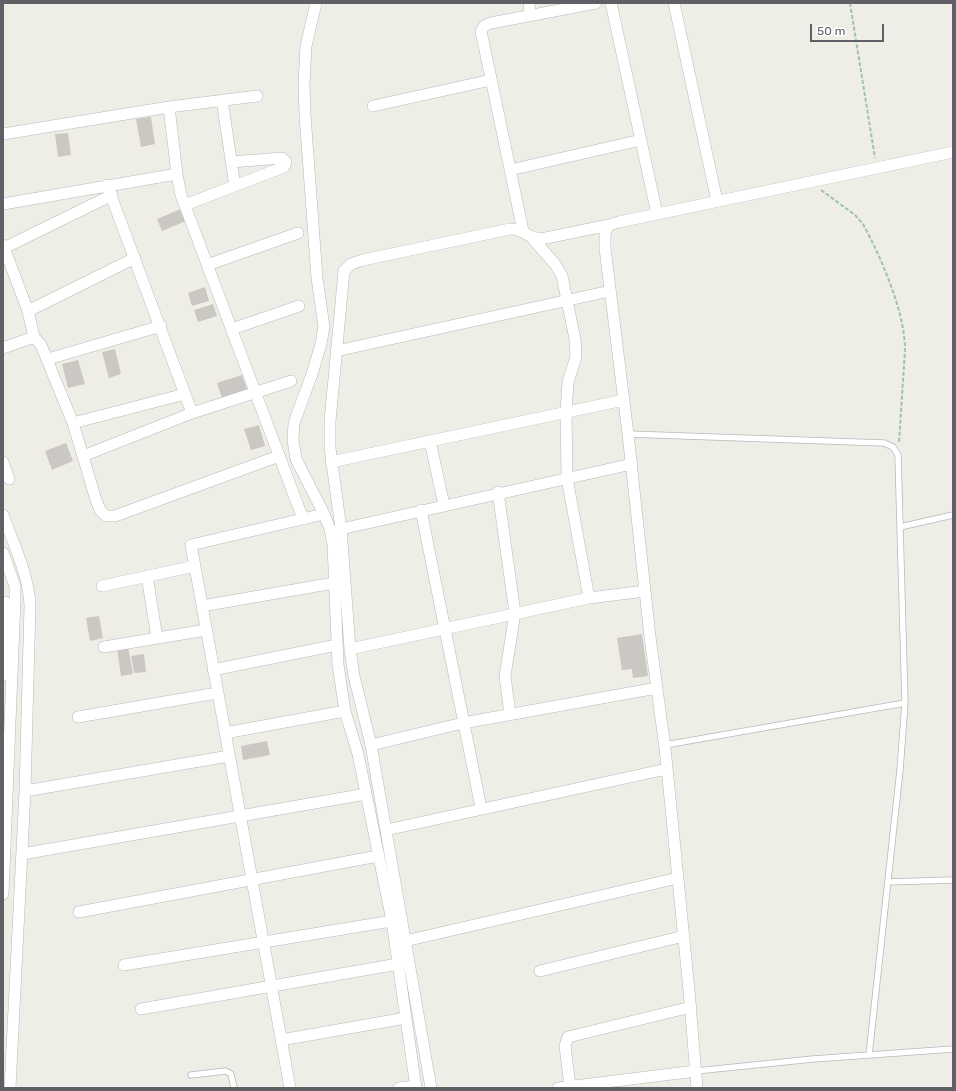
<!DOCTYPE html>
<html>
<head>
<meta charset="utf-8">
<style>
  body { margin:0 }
  #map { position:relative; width:956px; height:1091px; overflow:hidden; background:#efeee6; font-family:Rubik,sans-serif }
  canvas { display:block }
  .frame { position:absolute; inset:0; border:4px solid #5e6066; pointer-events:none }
  .scale { position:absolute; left:810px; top:24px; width:74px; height:18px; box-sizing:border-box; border:2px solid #5e6066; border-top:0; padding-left:5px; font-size:12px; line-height:14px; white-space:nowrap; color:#5e6066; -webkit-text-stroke:3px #fff; paint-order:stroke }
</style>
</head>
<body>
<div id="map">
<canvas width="956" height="1091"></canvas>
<div class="frame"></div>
<div class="scale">50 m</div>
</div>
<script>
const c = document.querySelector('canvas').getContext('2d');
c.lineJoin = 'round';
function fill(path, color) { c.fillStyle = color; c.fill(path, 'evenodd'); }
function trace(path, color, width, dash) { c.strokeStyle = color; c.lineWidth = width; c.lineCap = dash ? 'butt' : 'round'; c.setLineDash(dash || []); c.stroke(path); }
fill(new Path2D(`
  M 151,117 L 155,144 L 141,147 L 136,119 Z
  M 68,133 L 71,155 L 58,157 L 55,134 Z
  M 181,209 L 186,221 L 162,231 L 157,219 Z
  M 205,287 L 209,301 L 192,306 L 188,293 Z
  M 213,304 L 217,316 L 198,322 L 194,310 Z
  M 115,349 L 121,374 L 109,378 L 102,352 Z
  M 78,360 L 85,384 L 68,388 L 62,364 Z
  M 242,375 L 247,389 L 222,398 L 217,383 Z
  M 259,425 L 265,446 L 251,450 L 244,429 Z
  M 66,443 L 73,461 L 52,470 L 45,451 Z
  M 99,616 L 103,638 L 90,641 L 86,618 Z
  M 642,634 L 648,676 L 633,678 L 632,669 L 622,670 L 617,638 Z
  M 128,647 L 133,674 L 121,676 L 117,649 Z
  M 144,654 L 146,672 L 134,673 L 131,656 Z
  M 267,741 L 270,755 L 243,760 L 241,746 Z`), '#cbc8c4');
const lane = new Path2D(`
  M 628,434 L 884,443 L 893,447 L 898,455 L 905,703 L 900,770 L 869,1055
  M 900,527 L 953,515
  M 665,745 L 905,703
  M 888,882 L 953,880
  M 696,1071 L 813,1059 L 953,1049
  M 191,1075 L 226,1071 L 231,1074 L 234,1088`);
const street = new Path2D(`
  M 316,3 L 306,46 L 304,84 L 305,115 L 317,278 L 324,327 L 321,344 L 312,374 L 294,423 L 293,440 L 296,459 L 324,514 L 330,529 L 333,545 L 338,665 L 345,711 L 358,754 L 392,921 L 416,1088
  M 529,3 L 530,15
  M 611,3 L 657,214
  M 674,3 L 717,201
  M 222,100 L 235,186
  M 373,106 L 491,80
  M 169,107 L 177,174 L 181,195 L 303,519
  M 3,134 L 169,107 L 257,96
  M 510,170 L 641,140
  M 107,185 L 192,413
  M 3,204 L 177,174
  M 185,205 L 284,167 L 286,162 L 282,158 L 231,162
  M 523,231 L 481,31 L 484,26 L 491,23 L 596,3
  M 533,239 L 555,264 L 562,276 L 575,339 L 576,357 L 568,382 L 566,412 L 567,478 L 589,598
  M 3,245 L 28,311 L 34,337
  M 4,248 L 112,195
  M 207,265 L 298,233
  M 28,311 L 135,258
  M 232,329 L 299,306
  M 3,348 L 34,337 L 41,345 L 73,423 L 96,500 L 100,510 L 106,516 L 115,516 L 279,456
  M 336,351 L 610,291
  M 48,359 L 161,326
  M 73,423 L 185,394
  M 430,441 L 444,505
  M 83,456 L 192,413 L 291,381
  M 3,462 L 9,479
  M 331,462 L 624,400
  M 498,492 L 515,613 L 505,676 L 510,715
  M 421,510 L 481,808
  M 3,515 C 14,545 28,573 30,605 L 25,791 L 10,1088
  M 341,529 L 632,464
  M 3,553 L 15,586 L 15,600 L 3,894
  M 147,576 L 157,638
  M 102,586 L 195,566
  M 202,606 L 334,583
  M 104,647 L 206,630
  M 350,649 L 589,598 L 645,591
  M 213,670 L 337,645
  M 3,675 L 5,602
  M 78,717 L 217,693
  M 225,733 L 345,711
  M 371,745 L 463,723 L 657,688
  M 25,791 L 229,756
  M 386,830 L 667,769
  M 22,854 L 366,794
  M 79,912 L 378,856
  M 405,941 L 678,878
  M 124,965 L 392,921
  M 540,971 L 684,936
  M 141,1009 L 398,964
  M 281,1040 L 406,1018
  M 570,1086 L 565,1046 L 568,1037 L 691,1007
  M 290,1088 L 191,545 L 324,514
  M 399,1088 L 415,1086
  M 431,1088 L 371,745 L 354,676 L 350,649 L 341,529 L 330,448 L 330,421 L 344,271 L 351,264 L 363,260 L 510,229 C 523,228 528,239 541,239 L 609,225
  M 558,1088 L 696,1071
  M 697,1088 L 689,990 L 665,748 L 650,637 L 628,434 L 605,248 L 605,233 L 609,225 L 619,222 L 953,152`);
trace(lane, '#b6b8bc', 7);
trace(street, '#b6b8bc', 12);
trace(new Path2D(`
  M 850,3 L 875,158
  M 821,190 L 855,215 L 863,224 C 881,257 905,312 905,350 L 899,442`), '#9cc4ac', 2, [4, 2]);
trace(lane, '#fff', 5.5);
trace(street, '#fff', 11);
</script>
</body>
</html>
